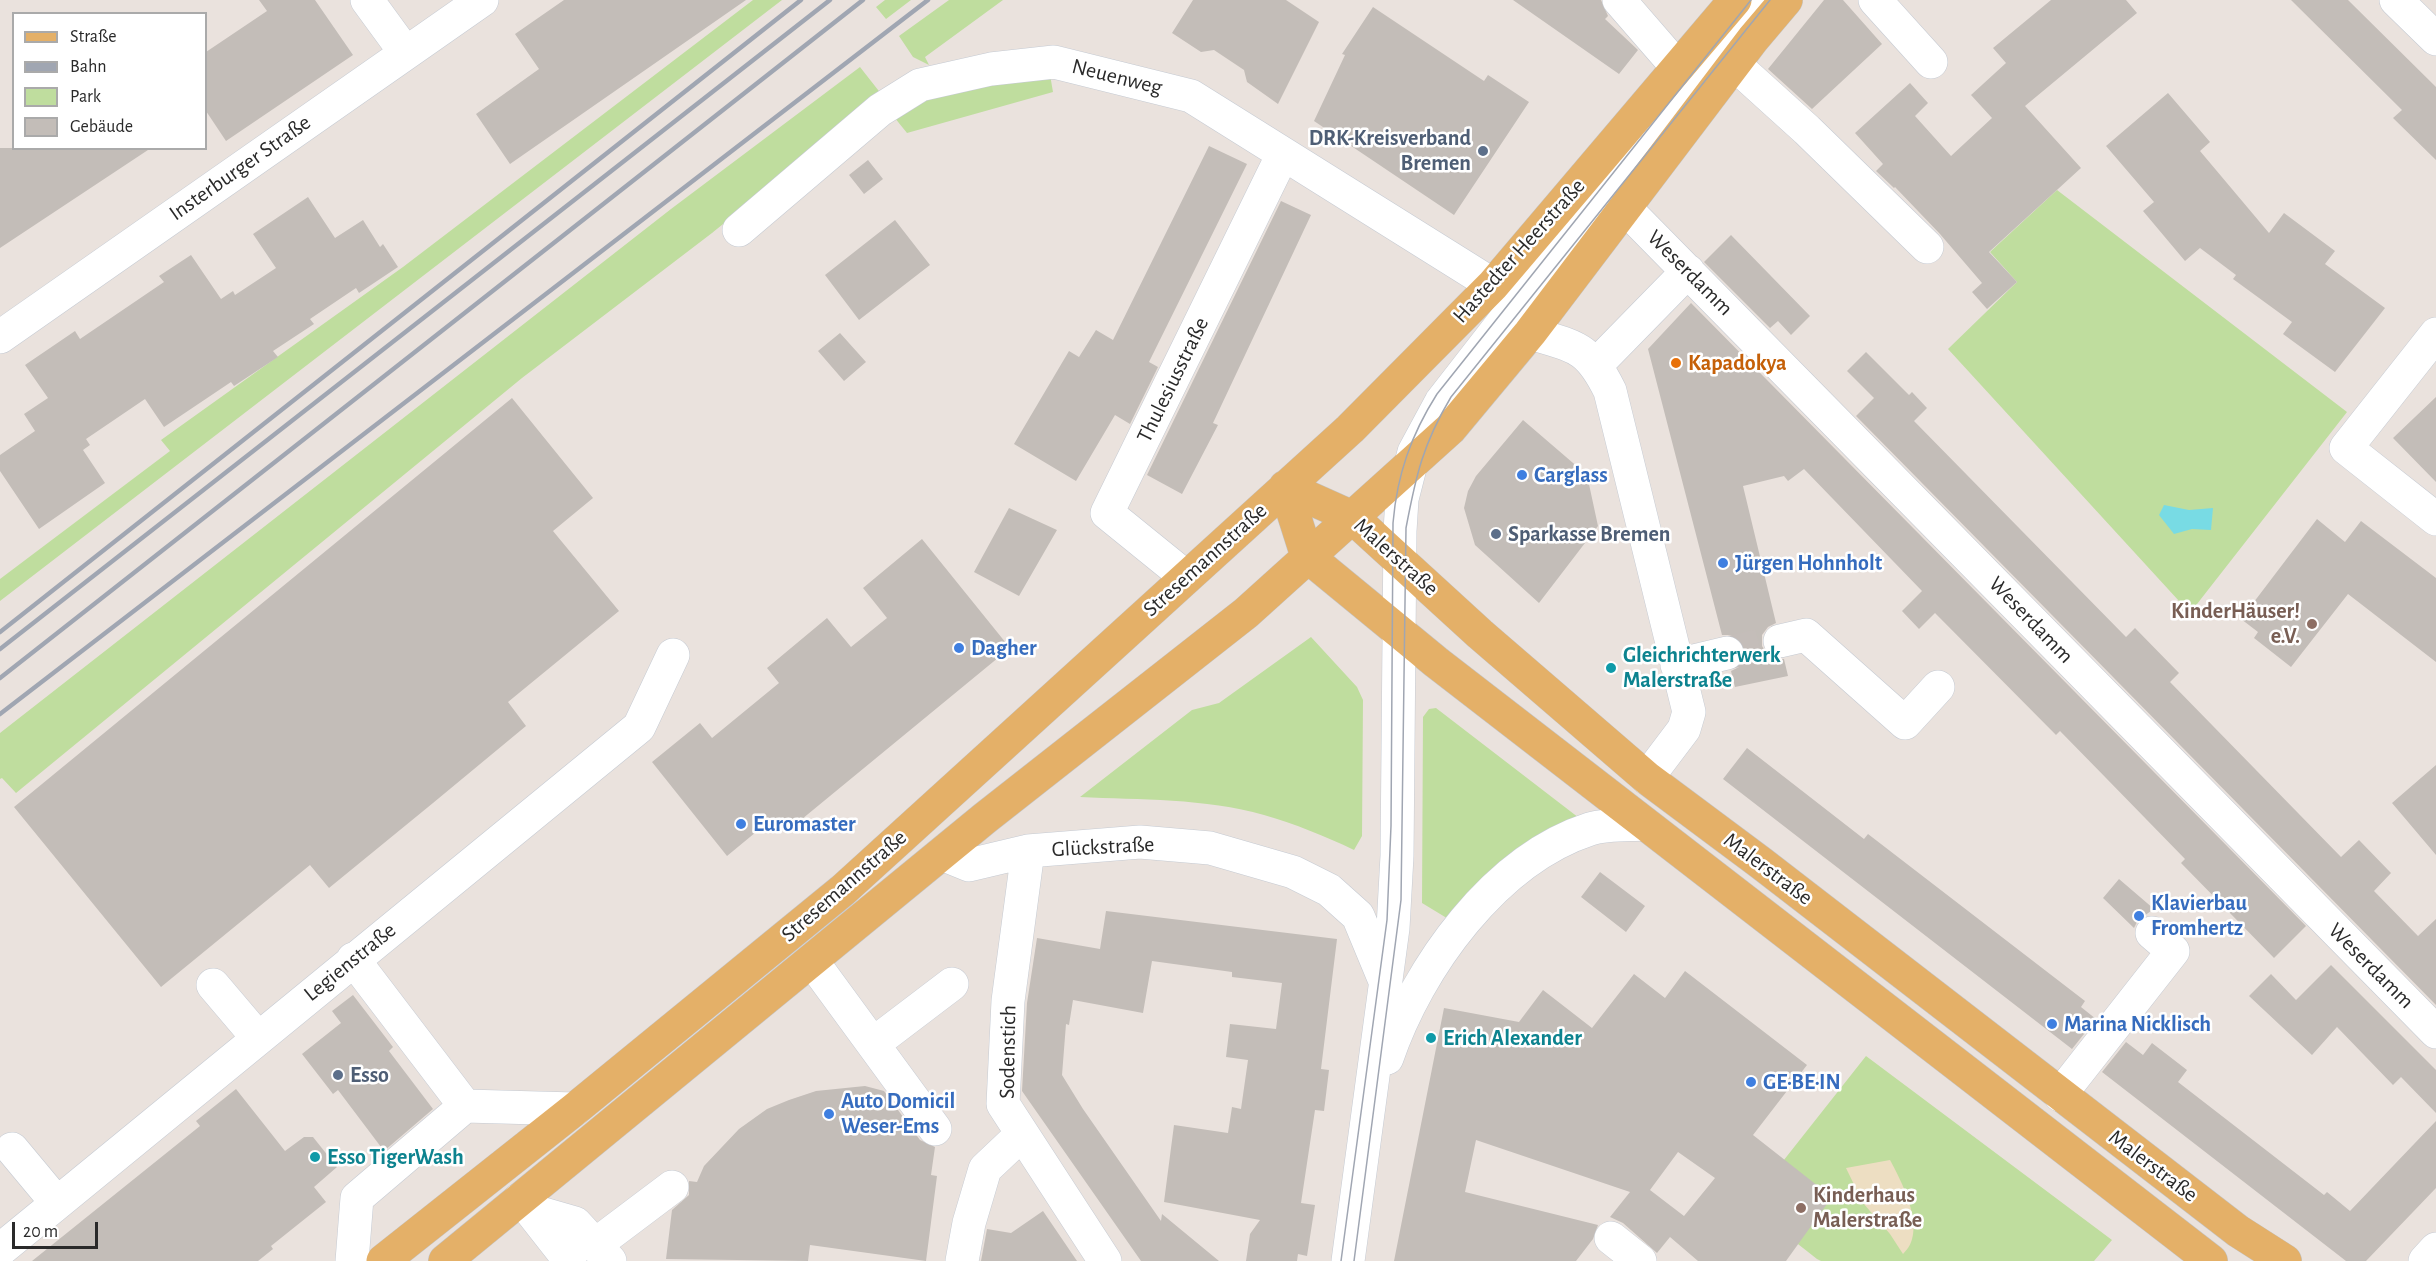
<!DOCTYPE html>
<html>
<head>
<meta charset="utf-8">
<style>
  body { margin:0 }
  #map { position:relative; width:2436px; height:1261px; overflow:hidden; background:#eae2dd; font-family:"Alegreya Sans",sans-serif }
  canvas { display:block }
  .legend { position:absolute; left:12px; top:12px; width:195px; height:138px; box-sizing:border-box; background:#fff; border:2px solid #aaa; margin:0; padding:8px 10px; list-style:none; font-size:18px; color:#2a2a2a }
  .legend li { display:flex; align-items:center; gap:12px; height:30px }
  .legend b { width:30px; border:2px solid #aaa }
  .scale { position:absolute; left:12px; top:1222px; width:86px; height:27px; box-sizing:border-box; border:3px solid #2a2a2a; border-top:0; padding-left:8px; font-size:18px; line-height:21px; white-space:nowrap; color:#2a2a2a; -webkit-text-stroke:4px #fff; paint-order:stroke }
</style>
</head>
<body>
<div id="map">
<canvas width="2436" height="1261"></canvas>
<ul class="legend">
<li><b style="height:8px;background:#e4b068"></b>Straße</li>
<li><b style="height:8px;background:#a0a6b2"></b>Bahn</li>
<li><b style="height:16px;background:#bfdd9e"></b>Park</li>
<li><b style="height:16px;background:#c3bdb8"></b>Gebäude</li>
</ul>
<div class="scale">20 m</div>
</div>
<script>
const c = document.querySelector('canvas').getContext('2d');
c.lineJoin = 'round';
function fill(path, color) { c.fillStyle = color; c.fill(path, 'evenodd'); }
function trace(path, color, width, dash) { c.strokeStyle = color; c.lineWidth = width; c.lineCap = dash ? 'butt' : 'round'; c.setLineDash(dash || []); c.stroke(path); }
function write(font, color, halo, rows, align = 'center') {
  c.font = font + ' "Alegreya Sans",sans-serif'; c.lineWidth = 5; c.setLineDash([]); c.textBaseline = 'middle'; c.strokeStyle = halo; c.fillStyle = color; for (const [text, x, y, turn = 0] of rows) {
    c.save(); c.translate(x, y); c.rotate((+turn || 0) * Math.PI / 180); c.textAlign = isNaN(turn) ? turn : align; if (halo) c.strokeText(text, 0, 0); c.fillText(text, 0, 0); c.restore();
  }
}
fill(new Path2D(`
  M 753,0 L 782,0 L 0,601 L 0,579 L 170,451 L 161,440 L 403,267 Z
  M 885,0 L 911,0 L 886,19 L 876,7 Z
  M 949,0 L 1003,0 L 925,57 L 929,65 L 913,57 L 899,36 Z
  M 860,67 L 882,95 L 712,233 L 522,378 L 16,793 L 2,778 L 0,779 L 0,733 L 671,209 Z
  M 1049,69 L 1053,92 L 907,133 L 890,112 L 908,101 Z
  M 2057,190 L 2347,412 L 2190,613 L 1948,349 L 2017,282 L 1990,252 Z
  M 1311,637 L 1357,687 L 1363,700 L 1362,836 L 1354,850 C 1325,836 1295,824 1264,815 C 1205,798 1140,800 1080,797 L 1192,710 L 1219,703 Z
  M 1436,708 L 1583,821 L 1450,920 L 1422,903 L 1423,717 L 1429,709 Z
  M 1866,1056 L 2112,1240 L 2094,1261 L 1821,1261 L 1817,1259 L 1761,1215 L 1761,1189 Z`), '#bfdd9e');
fill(new Path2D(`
  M 1890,1160 C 1903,1184 1928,1232 1903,1254 L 1890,1234 L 1863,1203 L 1846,1168 Z`), '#eddec2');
fill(new Path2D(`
  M 2164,505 L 2189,510 L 2213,508 L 2211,530 L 2192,529 L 2174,534 L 2159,515 Z`), '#78dbe4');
fill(new Path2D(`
  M 259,0 L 315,0 L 353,55 L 226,141 L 206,111 L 206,52 L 267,11 Z
  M 564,0 L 746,0 L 510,164 L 476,114 L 539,69 L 515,34 Z
  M 1193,0 L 1286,0 L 1319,22 L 1278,104 L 1247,82 L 1244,70 L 1214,50 L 1201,52 L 1172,33 Z
  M 1513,0 L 1601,0 L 1608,16 L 1605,19 L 1638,50 L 1619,74 Z
  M 1824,0 L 1843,0 L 1882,44 L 1812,109 L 1768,69 Z
  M 2051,0 L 2126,0 L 2137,13 L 2025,106 L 2081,168 L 1989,252 L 2017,282 L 1987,309 L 1972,292 L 1982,283 L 1940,234 L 1895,187 L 1894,188 L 1876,171 L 1883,164 L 1855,133 L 1910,83 L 1928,103 L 1915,116 L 1951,156 L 1992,118 L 1971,95 L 2006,63 L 1993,48 Z
  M 2291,0 L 2348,0 L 2436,87 L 2436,160 L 2393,118 L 2402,110 Z
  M 1373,7 L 1484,81 L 1488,75 L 1529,102 L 1454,215 L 1314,121 L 1345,55 L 1342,54 Z
  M 2168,93 L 2210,142 L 2200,151 L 2269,233 L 2284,213 L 2335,251 L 2325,264 L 2385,308 L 2335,372 L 2283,334 L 2292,322 L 2233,279 L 2236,275 L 2200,248 L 2185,261 L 2143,211 L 2154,202 L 2106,146 Z
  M 1209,146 L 1247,164 L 1149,362 L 1158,367 L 1130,424 L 1115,415 L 1076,481 L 1014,444 L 1069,351 L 1079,357 L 1096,330 L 1113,340 Z
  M 0,148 L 151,148 L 0,248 Z
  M 868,160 L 883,179 L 864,194 L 849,175 Z
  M 308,197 L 335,238 L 363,220 L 380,247 L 383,244 L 398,267 L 359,293 L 356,288 L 310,319 L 314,324 L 273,351 L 278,357 L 234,386 L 231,382 L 164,427 L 145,399 L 86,439 L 90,445 L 83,450 L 105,483 L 39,529 L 0,471 L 0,455 L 35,431 L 24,414 L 48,398 L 25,365 L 75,331 L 80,339 L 164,282 L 159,276 L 191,255 L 221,299 L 233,291 L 235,295 L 276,268 L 253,234 Z
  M 1281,201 L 1311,215 L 1213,423 L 1218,425 L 1182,494 L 1147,475 Z
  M 895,220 L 930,265 L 859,320 L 825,275 Z
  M 1731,235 L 1810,316 L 1791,335 L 1778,321 L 1770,328 L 1704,262 Z
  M 1691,303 L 2306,926 L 2274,958 L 2181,863 L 2185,859 L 2106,778 L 2060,731 L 2056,735 L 1935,613 L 1919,629 L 1902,611 L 1922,591 L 1804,469 L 1788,481 L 1784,476 L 1743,486 L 1776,623 L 1768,627 L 1762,635 L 1762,646 L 1767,654 L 1774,659 L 1784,659 L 1788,676 L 1735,687 L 1731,671 L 1739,667 L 1745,659 L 1745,648 L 1740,640 L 1733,635 L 1722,635 L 1648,349 Z
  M 840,333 L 866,362 L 844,381 L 818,351 Z
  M 1866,352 L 1909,395 L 1912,392 L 1927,408 L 1914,421 L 2126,637 L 2135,628 L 2179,673 L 2170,682 L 2341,857 L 2359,840 L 2391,873 L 2374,891 L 2418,936 L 2436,919 L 2436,1005 L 1856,416 L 1874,398 L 1847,371 Z
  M 2436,397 L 2436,482 L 2393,438 Z
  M 512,398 L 593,498 L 553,531 L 619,611 L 508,702 L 526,726 L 433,803 L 329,888 L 310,865 L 161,987 L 14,807 Z
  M 1523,420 L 1587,475 L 1598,526 L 1539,603 L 1475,545 L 1464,508 L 1468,491 L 1476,476 Z
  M 1009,508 L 1057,530 L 1019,596 L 974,572 Z
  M 2317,519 L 2345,542 L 2361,521 L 2436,578 L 2436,662 L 2348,594 L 2291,667 L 2254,638 L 2258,632 L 2241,619 Z
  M 922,539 L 1010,648 L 785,833 L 773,818 L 727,856 L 652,762 L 700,723 L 712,738 L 779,683 L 767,668 L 827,618 L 851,647 L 887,618 L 863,588 Z
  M 1747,748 L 1864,839 L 1868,834 L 2085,1001 L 2081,1007 L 2096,1019 L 2072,1049 L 1723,779 Z
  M 2436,765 L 2436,855 L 2392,803 Z
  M 1600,872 L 1645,906 L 1626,932 L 1581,897 Z
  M 2119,879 L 2154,909 L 2138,920 L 2134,928 L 2103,898 Z
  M 1106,911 L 1337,939 L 1321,1069 L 1329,1070 L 1324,1111 L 1315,1110 L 1301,1203 L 1315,1205 L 1307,1256 L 1298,1254 L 1297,1261 L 1246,1261 L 1250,1234 L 1260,1220 L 1164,1202 L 1174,1125 L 1228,1133 L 1232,1107 L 1241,1109 L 1248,1060 L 1226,1057 L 1230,1024 L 1276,1029 L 1282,983 L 1232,977 L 1232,972 L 1152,961 L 1143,1013 L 1073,1000 L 1069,1025 L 1066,1024 L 1062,1075 L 1083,1109 L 1161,1221 L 1162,1214 L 1219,1261 L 1141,1261 L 1022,1091 L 1027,1003 L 1037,938 L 1100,949 Z
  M 2331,965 L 2436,1070 L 2436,1113 L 2401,1077 L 2393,1085 L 2337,1027 L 2312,1055 L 2249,996 L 2271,974 L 2296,1000 Z
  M 1685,971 L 1807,1065 L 1753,1135 L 1832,1197 L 1786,1261 L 1698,1261 L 1670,1237 L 1657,1253 L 1623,1223 L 1610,1217 L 1630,1192 L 1476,1140 L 1465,1192 L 1598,1225 L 1593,1239 L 1576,1261 L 1394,1261 L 1444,1008 L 1519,1022 L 1543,990 L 1592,1028 L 1634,974 L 1665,998 ZM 1678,1152 L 1715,1178 L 1684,1216 L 1650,1190 Z
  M 353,995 L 393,1047 L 389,1051 L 433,1109 L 384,1151 L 338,1090 L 333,1094 L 302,1054 L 341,1023 L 332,1011 Z
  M 2126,1042 L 2143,1055 L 2152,1043 L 2187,1070 L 2178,1082 L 2324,1195 L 2327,1192 L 2350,1211 L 2436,1121 L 2436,1188 L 2366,1261 L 2346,1261 L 2102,1072 Z
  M 865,1086 L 884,1091 L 920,1140 L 935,1147 L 931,1175 L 937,1176 L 926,1261 L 810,1245 L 808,1261 L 666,1259 L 672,1210 L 689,1195 L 689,1181 L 697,1182 L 704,1166 L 739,1129 L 767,1109 L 789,1100 L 816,1091 Z
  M 236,1089 L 285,1151 L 304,1137 L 313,1137 L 337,1167 L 314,1187 L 326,1202 L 271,1246 L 273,1249 L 258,1261 L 32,1261 L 200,1126 L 196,1121 Z
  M 1043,1211 L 1077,1261 L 981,1261 L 987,1229 L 1011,1233 Z`), '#c3bdb8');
trace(new Path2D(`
  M 1727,653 L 1780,641`), '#c4bdb9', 33, [33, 16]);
const minor = new Path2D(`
  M 367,0 L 405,52
  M 1619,0 L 1678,68
  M 1875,0 L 1931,62
  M 2396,0 L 2436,39
  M 1734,64 L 1807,130 L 1927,247
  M 1625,208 L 2436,1032
  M 739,230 L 880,110 L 920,85 L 991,69 L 1054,62 L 1191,96 L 1493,285
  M 1530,333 C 1576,347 1588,346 1610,391 L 1689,712 L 1684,729 L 1647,778
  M 2436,334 L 2346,448 L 2436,519
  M 0,337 L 482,0
  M 1597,364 L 1688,271
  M 1186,577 L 1107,513 L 1283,154
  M 1780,641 L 1806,635 L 1905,723 L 1938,687
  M 1677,665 L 1727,653
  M 1028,851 L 1008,1001 L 1003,1104 L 1105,1261
  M 942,854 L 969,865 L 1028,851 L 1140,842 L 1210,848 L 1293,872 L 1329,890 L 1358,916 L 1385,981
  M 353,959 L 465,1106
  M 812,961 L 935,1129
  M 213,985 L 258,1038
  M 873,1044 L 952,984
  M 1387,1058 C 1418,967 1495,860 1590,829 C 1606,824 1627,825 1644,824
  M 2060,1095 L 2173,951 L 2152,933
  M 12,1149 L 57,1203
  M 519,1200 L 530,1210 L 575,1223 L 610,1261
  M 530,1210 L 570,1261
  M 1611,1238 L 1640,1261
  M 595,1245 L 672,1187
  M 0,1250 L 639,727 L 673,655
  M 352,1261 L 357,1198 L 465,1106 L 575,1109
  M 962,1261 L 969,1223 L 985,1169 L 1021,1135
  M 1348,1261 L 1393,928 L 1397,856 L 1400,531 L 1402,499 L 1414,452 L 1441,402 L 1602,195 L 1761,0
  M 2425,1261 L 2436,1249`);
const major = new Path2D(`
  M 1285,487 L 1352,517 L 1480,634 L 1647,778 L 1761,863 L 2238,1231 L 2285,1261
  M 1285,487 L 1307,556 L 1436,662 L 2211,1261
  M 383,1261 L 575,1109 L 843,890 L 1350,429 L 1493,285 L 1735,0
  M 445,1261 L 985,818 L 1246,613 L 1450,429 L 1530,333 L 1753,39 L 1786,0`);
trace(minor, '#c5cad2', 34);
trace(major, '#c3c3c3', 34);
trace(minor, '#fff', 33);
trace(major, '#e4b068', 33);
trace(new Path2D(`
  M 1341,1261 L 1387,920 L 1391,826 L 1393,523 C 1397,475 1411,435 1437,394 L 1751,0
  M 1354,1261 L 1401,900 L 1406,528 C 1416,475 1423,444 1451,397 L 1770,0`), '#a0a6b2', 1.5);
trace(new Path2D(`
  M 0,632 L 801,0
  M 0,649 L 830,0
  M 0,678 L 863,0
  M 0,714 L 928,0`), '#a0a6b2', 4.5);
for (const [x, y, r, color] of [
  [1483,151,6,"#5c6f8a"],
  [1676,363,6,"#e8710a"],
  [1522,475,6,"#3f7fe0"],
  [1496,534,6,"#5c6f8a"],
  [1723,563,6,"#3f7fe0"],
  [2312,624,6,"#8d6e63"],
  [959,648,6,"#3f7fe0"],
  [1611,668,6,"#0f9aa8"],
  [741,824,6,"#3f7fe0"],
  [2139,916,6,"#3f7fe0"],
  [2052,1024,6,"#3f7fe0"],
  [1431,1038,6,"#0f9aa8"],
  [338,1075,6,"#5c6f8a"],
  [1751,1082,6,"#3f7fe0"],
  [829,1114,6,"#3f7fe0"],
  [315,1157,6,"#0f9aa8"],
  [1801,1208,6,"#8d6e63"]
]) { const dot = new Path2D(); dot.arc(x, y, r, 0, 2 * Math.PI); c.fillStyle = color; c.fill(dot); trace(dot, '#fff', 2); }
write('22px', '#2a2a2a', '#fff', [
  ["Neuenweg",1117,77,14],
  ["Insterburger Straße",240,168,-35],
  ["Hastedter Heerstraße",1519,251,-48],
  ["Weserdamm",1690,273,45],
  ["Thulesiusstraße",1173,380,-64],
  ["Malerstraße",1396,557,42],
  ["Stresemannstraße",1205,560,-42],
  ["Weserdamm",2031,620,46],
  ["Glückstraße",1103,847,-3],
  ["Malerstraße",1768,869,37],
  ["Stresemannstraße",844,886,-41],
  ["Legienstraße",350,962,-39],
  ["Weserdamm",2371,966,45],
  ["Sodenstich",1008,1052,-89],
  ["Malerstraße",2153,1166,37]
]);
write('bold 22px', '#4e5e75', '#fff', [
  ["DRK-Kreisverband",1471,138,"right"],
  ["Bremen",1471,163,"right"],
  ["Sparkasse Bremen",1508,534],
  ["Esso",350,1075]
], 'left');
write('bold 22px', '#c56008', '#fff', [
  ["Kapadokya",1688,363]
], 'left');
write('bold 22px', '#366cbe', '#fff', [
  ["Carglass",1534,475],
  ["Jürgen Hohnholt",1735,563],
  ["Dagher",971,648],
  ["Euromaster",753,824],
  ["Klavierbau",2151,903],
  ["Fromhertz",2151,928],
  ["Marina Nicklisch",2064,1024],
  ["GE·BE·IN",1763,1082],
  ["Auto Domicil",841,1101],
  ["Weser-Ems",841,1126]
], 'left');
write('bold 22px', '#785e54', '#fff', [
  ["KinderHäuser!",2300,611],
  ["e.V.",2300,636],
  ["Kinderhaus",1813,1195,"left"],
  ["Malerstraße",1813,1220,"left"]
], 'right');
write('bold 22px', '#0d838f', '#fff', [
  ["Gleichrichterwerk",1623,655],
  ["Malerstraße",1623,680],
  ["Erich Alexander",1443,1038],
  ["Esso TigerWash",327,1157]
], 'left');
</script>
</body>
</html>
